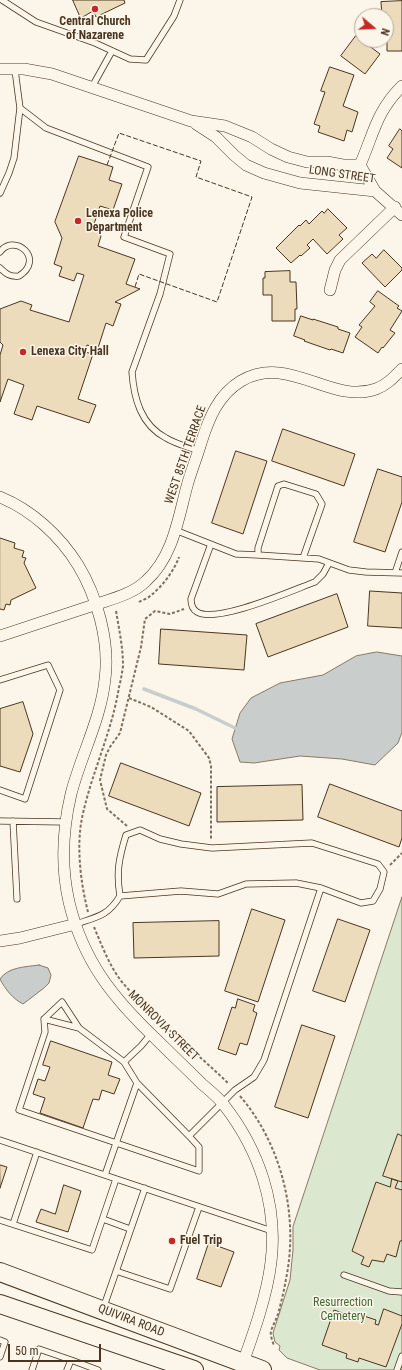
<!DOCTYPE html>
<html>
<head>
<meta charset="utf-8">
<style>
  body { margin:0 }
  #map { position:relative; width:402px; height:1370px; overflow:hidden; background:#fbf6e9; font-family:"Roboto Condensed",sans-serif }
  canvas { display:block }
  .north { position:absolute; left:354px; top:8px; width:40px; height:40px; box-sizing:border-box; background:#fbf6e9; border:1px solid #b4a999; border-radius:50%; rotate:109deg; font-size:11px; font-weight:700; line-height:16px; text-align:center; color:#4a3520 }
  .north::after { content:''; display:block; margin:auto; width:14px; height:18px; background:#c62828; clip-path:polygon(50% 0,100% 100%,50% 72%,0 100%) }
  .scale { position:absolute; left:8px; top:1344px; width:93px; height:18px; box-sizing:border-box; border:2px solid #4a3520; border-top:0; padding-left:5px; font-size:12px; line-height:14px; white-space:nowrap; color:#4a3520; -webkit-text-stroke:3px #fbf6e9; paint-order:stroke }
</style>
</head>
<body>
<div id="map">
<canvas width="402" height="1370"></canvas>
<div class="north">N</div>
<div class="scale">50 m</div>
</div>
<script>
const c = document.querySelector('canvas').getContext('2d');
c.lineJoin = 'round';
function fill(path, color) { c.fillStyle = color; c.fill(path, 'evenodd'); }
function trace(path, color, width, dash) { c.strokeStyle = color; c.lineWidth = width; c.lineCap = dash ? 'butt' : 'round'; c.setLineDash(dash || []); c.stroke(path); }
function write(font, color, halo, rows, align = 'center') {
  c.font = font + ' "Roboto Condensed",sans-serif'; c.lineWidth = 3; c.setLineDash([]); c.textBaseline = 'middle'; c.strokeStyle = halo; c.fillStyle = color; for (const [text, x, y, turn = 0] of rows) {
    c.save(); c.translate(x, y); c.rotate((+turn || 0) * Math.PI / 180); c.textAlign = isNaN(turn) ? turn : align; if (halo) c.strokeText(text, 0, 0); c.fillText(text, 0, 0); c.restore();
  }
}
const green = new Path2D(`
  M 402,897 L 402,1370 L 320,1370 L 287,1358 L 279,1350 L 280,1346 L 275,1342 L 273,1333 L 290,1280 L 293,1250 L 293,1227 Z`);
fill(green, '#dce7d0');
trace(green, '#887966', 1);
const water = new Path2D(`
  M 377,652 L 402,656 L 402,732 L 398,743 L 375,765 L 342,759 L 300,756 L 254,763 L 240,762 L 232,739 L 240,713 L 251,698 L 280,683 L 323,675 L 356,656 Z
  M 39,965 L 48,968 L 51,975 L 49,983 L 44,988 L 23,1004 C 13,999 5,989 0,979 C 8,967 25,967 39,965 Z`);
fill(water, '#c9cecd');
trace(water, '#887966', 1);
trace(new Path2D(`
  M 144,689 L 196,709 L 235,728`), '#c9cecd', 3.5);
const building = new Path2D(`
  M 73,0 L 124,0 L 125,3 L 96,17 L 93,11 L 81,18 Z
  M 402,1 L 402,51 L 387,51 L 387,27 L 386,27 L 386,16 L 382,16 L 381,2 Z
  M 356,36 L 380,54 L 365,74 L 341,56 Z
  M 330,67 L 354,75 L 343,106 L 358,112 L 352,132 L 347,130 L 344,141 L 318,132 L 320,126 L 314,124 L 325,92 L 321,91 Z
  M 400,129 L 402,131 L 402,168 L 387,158 L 393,149 L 389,146 Z
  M 79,156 L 113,167 L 109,180 L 122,184 L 113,210 L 100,206 L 94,224 L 101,236 L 98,246 L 135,259 L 126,284 L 140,289 L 115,302 L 121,304 L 113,326 L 106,323 L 98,348 L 87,345 L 85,352 L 93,354 L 78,399 L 96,405 L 89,423 L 37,406 L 32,420 L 14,414 L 24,385 L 8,379 L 0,402 L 0,355 L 3,345 L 0,342 L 0,309 L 21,301 L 32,305 L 30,310 L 69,322 L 84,275 L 77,273 L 74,281 L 59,276 L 62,267 L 54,264 L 62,238 L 55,222 Z
  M 328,209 L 347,228 L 339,235 L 343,239 L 327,254 L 313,239 L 307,245 L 310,248 L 301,256 L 300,255 L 291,263 L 276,248 L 299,225 L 300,226 L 306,220 L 309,224 L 322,211 L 324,213 Z
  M 384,250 L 402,268 L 402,270 L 385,287 L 362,263 L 372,254 L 376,258 Z
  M 290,271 L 290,282 L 296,282 L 297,309 L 295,309 L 295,321 L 272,321 L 272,295 L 263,295 L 263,278 L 265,278 L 265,272 Z
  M 378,291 L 399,306 L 397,308 L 402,311 L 390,330 L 395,333 L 383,348 L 382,347 L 378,353 L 355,337 L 362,327 L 359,325 L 375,306 L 370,302 Z
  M 301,316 L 313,320 L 313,319 L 338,327 L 338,329 L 350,333 L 343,353 L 331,349 L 330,350 L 304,341 L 305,340 L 294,336 Z
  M 283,429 L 355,454 L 344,486 L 272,461 Z
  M 236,451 L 267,461 L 243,534 L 212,523 Z
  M 378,469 L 402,477 L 402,502 L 385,552 L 354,542 Z
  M 0,538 L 15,543 L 14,548 L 24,551 L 22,557 L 26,558 L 24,563 L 36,588 L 11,600 L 10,605 L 6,604 L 4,610 L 0,609 Z
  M 370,591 L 402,593 L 402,628 L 368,626 Z
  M 337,594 L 348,627 L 268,657 L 256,624 Z
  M 161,629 L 247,635 L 244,670 L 159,664 Z
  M 23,702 L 33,734 L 20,772 L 0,766 L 0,709 Z
  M 121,763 L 201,793 L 189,826 L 109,796 Z
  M 330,784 L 402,811 L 402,838 L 399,847 L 318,817 Z
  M 302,785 L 303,820 L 217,822 L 217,787 Z
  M 252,909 L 285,920 L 258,1002 L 225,991 Z
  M 338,919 L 370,930 L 345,1002 L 313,991 Z
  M 219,921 L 219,956 L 134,958 L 133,923 Z
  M 238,999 L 255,1005 L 253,1011 L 257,1013 L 247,1045 L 240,1043 L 236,1055 L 218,1049 L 232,1007 L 235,1008 Z
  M 302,1025 L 335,1036 L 308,1118 L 275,1107 Z
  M 51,1041 L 112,1062 L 108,1075 L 120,1079 L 114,1094 L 102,1090 L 99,1100 L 93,1099 L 83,1128 L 40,1113 L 45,1098 L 33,1094 L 38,1079 L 45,1081 L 50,1067 L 43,1065 Z
  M 398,1134 L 402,1136 L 402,1182 L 383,1176 Z
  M 0,1165 L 7,1167 L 0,1188 Z
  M 392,1179 L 398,1181 L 395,1188 L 402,1190 L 402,1240 L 401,1241 L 400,1241 L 396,1257 L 387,1254 L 384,1262 L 372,1260 L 369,1267 L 361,1264 L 364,1257 L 352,1251 L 376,1182 L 390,1187 Z
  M 64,1185 L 81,1191 L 68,1232 L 36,1222 L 41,1209 L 55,1214 Z
  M 209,1243 L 234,1252 L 221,1287 L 197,1279 Z
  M 384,1309 L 402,1316 L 402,1324 L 386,1367 L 359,1358 L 358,1362 L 346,1358 L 347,1354 L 322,1345 L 334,1310 L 357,1318 L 358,1314 L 376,1320 L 375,1324 L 378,1325 Z`);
fill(building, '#ecdcbc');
trace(building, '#4a3520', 1);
const service = new Path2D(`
  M 2,0 L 36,22 L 95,43 L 130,59 L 146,60 L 174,16 L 180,0
  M 92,87 L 112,51
  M 20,108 L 46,128 L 148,167 L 124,237 L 170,254 L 160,294 L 132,372 C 134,399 141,425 166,438 C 176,444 188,447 199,451
  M 0,193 L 9,173 L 14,158 L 20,108 L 15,70
  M 0,252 C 14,232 46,259 19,276 C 10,277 6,274 0,268
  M 175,530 L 236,554 L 258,555 L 258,548 L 278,486 L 284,484 L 316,494 L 322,504 L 303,558
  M 211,544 L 191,599 C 191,604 192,609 197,612 C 217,624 293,590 315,582 L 323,574 L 329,563
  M 258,555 L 319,559 L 349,570 L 366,572 L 402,573
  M 395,573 L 402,552
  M 0,680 L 48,665 L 60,690 L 25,799 L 0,790
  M 0,821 L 66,822
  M 13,821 L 17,899
  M 76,924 C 97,917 108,916 120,896 C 116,872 119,858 126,835 L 140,830 L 160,839 L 181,844 L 212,848 L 312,843 L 378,864 L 384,872 L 380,889 L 373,901 L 361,903 L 321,888 L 296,883 L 246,884 L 218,894 L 181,891 L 120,896
  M 44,1019 L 45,1032 L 19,1110 L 199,1171 L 199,1147 L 189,1136
  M 79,1028 L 44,1019 L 62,1002 L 79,1028 L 124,1062 L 141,1046 L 151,1034
  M 124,1062 L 137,1083 L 189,1136 L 235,1090 L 254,1077 L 264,1060 L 321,888
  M 0,1140 L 272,1231
  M 105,1175 L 137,1083
  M 103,1219 L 130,1229
  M 0,1220 L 92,1250 L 116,1179
  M 13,1224 L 37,1152
  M 116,1271 L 170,1289 L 199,1207
  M 344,1275 L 389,1291 L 402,1292
  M 103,1309 L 145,1188
  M 0,1340 L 5,1342 L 0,1357
  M 71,1360 L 98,1370
  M 32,1370 L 39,1349 L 71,1360 L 67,1370
  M 397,1370 L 402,1356`);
const minor = new Path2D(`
  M 0,69 L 24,69 L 52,74 L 191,121 L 225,126 L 252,137 L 271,149 L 288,157 L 307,162 L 327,162 L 343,165 L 360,165
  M 196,124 L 216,137 L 234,155 L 246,165 L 264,173 L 300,183 L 375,191 L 402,215
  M 375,191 L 360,165 C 374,133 376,112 402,86
  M 330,290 L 335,270 L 340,260 L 395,207
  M 0,497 C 32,510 60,536 78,565 C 97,596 110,642 105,679 C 101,719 81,755 71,794 C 63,828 61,867 69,902 C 83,961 113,998 156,1039 C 171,1054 187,1069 202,1084 C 209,1090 218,1097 224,1105 C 259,1150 278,1205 271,1262 C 267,1296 253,1335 241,1368
  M 0,636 C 31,626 63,615 94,605 C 112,599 133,594 146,581 C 173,557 178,519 187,486 C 191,471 197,457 201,443 C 209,418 218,395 241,381 C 289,353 331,405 376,389 C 387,385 394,377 402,369
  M 0,941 L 20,938 L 76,924`);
const primary = new Path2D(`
  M 0,1272 L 262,1370
  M 0,1304 L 194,1370`);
trace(service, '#4a3520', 7);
trace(minor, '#4a3520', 12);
trace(primary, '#4a3520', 20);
trace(new Path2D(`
  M 139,602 C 142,600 147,599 150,596 C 162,587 174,571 179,557
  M 129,698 L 151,707 L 189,731 L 209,758 L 211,766 L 211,839
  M 127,826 L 107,809 L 100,780 L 106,755 L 110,747 L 120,733 L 141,647 L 145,619 L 155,611 L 170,614 L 184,609
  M 390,865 L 402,853
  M 88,912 C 81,885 76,847 82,818 C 91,774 112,732 119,687 C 121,680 122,673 123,666 C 123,647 119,629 116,611 L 118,611
  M 94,927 C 102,946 110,967 122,982 C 154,1020 194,1050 229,1084
  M 240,1096 C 282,1145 299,1216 286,1279 C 284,1291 281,1303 278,1314 C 276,1320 273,1325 271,1331 C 270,1336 273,1342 274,1346`), '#7f6f5c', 2, [3, 2]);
trace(service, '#fbf6e9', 5.5);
trace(minor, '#fbf6e9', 11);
trace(primary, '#fbf6e9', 18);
trace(new Path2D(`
  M 107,165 L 119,133 L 201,161 L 196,177 L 252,197 L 217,302 L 139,274 L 135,287`), '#4a3520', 1, [5, 2]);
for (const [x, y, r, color] of [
  [95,9,4,"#c62828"],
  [78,221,4,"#c62828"],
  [23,352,4,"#c62828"],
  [172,1241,4,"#c62828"]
]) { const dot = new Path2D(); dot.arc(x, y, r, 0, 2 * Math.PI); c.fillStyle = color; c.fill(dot); trace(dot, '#fbf6e9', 1.5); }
write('bold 12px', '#4a3520', '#fbf6e9', [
  ["Central Church",95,22,"center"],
  ["of Nazarene",95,36,"center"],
  ["Lenexa Police",86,214],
  ["Department",86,228],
  ["Lenexa City Hall",31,352],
  ["Fuel Trip",180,1241]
], 'left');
write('12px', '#4a3520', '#fbf6e9', [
  ["LONG STREET",342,175,8],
  ["WEST 85TH TERRACE",186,455,-71],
  ["MONROVIA STREET",163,1026,45],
  ["QUIVIRA ROAD",131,1321,21]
]);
write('12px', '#436837', '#fbf6e9', [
  ["Resurrection",343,1303],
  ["Cemetery",343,1317]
]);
</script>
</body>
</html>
